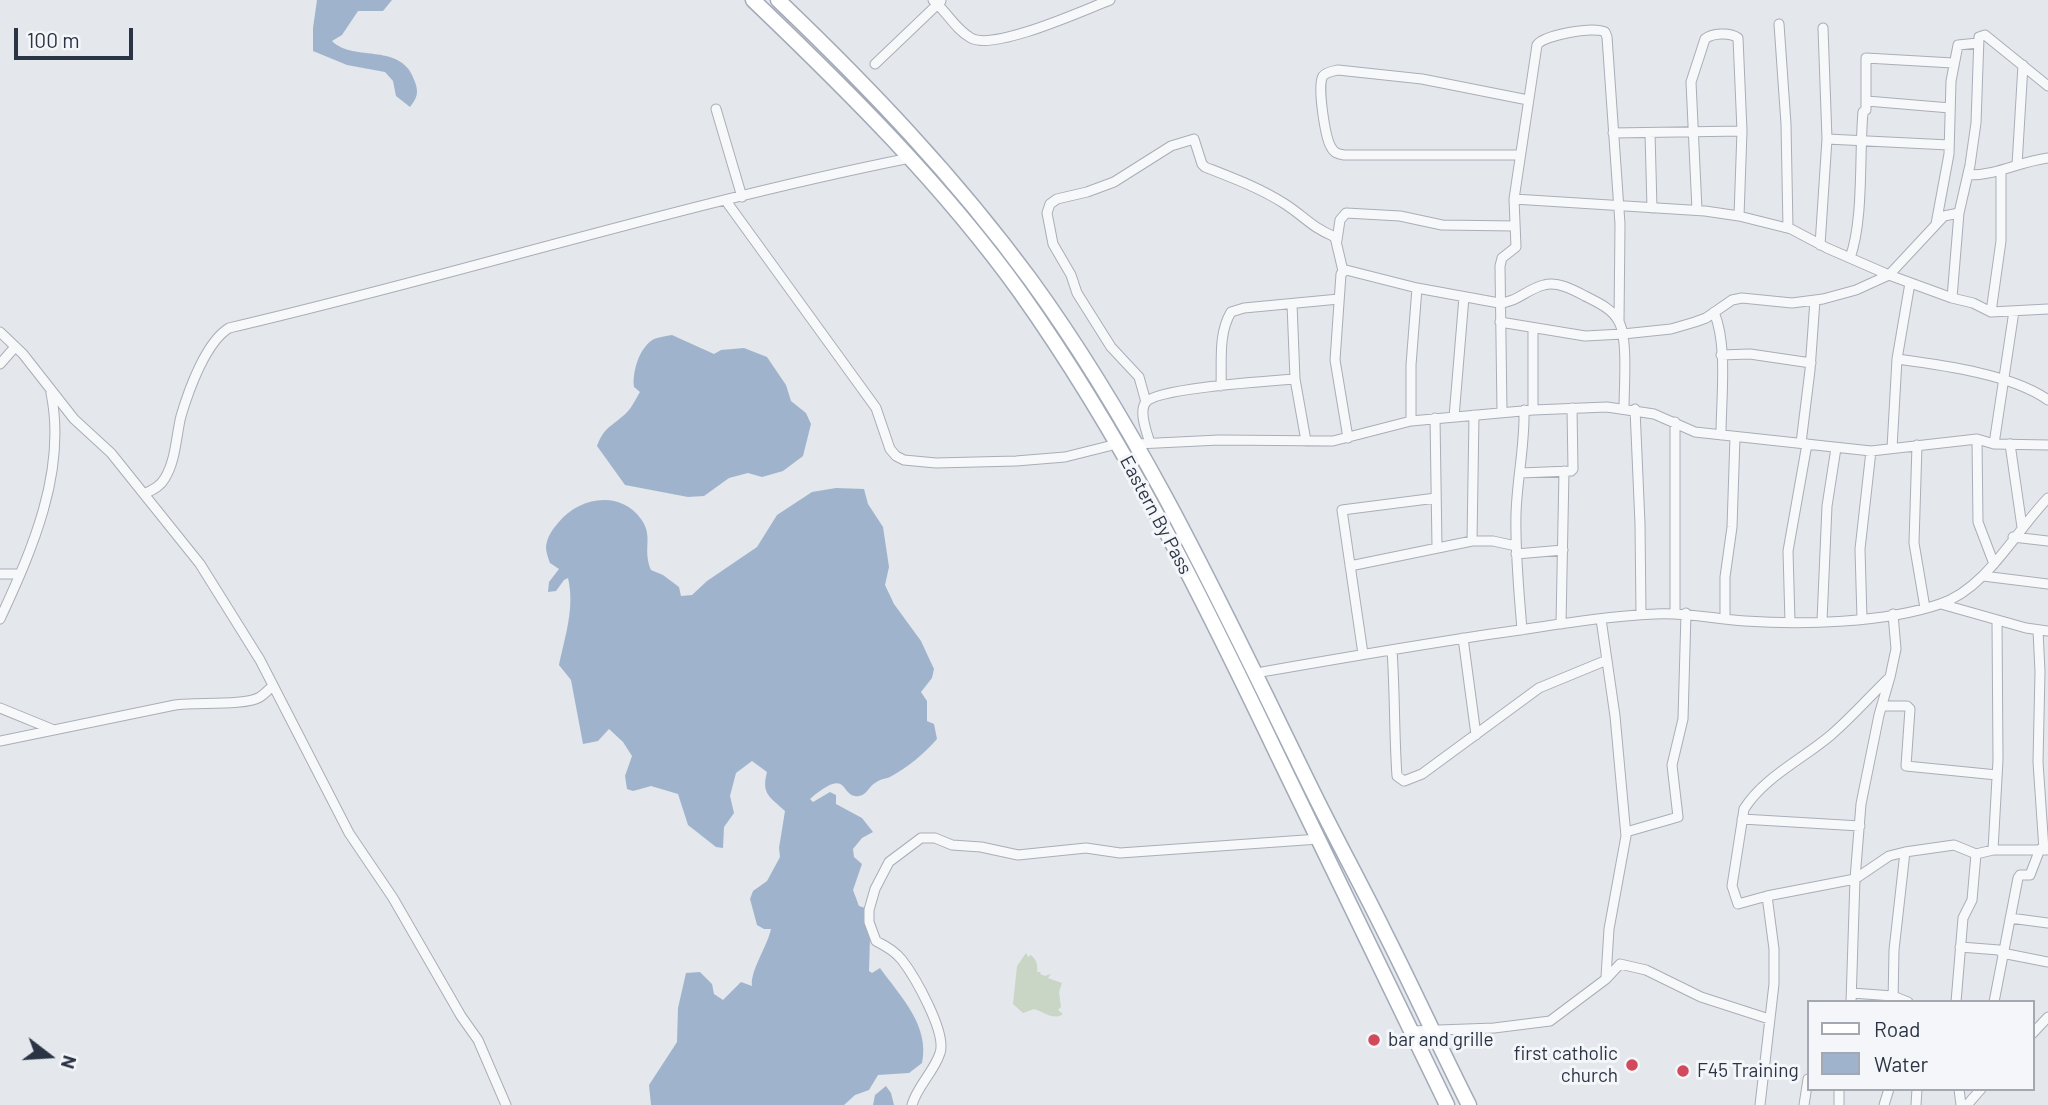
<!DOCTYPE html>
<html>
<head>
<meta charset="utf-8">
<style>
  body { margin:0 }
  #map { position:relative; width:2048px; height:1105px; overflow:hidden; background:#e4e7ec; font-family:Barlow,sans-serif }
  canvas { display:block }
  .legend { position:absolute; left:1807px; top:1000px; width:228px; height:91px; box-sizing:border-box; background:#f4f6f9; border:2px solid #a4a8b1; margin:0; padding:9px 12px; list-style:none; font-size:21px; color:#2b3445 }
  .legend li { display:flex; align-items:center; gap:14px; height:35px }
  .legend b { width:35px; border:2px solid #a4a8b1 }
  .north { position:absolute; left:14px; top:1021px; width:70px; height:70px; -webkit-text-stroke:5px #f4f6f9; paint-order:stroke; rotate:107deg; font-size:19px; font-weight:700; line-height:28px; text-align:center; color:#2b3445 }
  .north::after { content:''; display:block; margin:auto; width:24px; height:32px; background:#2b3445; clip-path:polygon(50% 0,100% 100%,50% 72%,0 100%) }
  .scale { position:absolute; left:14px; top:28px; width:119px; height:32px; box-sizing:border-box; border:4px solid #2b3445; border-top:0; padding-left:9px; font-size:21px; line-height:24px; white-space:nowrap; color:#2b3445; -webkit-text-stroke:5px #f4f6f9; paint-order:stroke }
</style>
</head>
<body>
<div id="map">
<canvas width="2048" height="1105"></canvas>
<ul class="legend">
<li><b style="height:9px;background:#fff"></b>Road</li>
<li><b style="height:19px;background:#9fb4cc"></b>Water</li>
</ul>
<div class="north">N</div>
<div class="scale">100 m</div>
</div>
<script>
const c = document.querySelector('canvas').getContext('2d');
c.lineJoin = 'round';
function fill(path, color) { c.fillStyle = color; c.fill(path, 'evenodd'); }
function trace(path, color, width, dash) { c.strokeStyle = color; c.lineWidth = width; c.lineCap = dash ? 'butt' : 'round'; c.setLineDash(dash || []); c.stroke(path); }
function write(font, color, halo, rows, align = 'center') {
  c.font = font + ' Barlow,sans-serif'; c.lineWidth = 6; c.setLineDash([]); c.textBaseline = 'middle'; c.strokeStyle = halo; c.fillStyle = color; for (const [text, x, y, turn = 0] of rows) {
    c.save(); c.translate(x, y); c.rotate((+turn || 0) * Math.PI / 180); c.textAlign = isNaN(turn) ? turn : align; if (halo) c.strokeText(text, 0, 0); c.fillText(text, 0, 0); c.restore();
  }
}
fill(new Path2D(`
  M 1026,953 L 1028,957 L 1031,955 C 1037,960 1038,966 1037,972 L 1041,972 L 1040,974 L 1045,976 L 1051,974 L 1048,978 L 1062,983 L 1059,992 L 1061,1007 L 1058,1010 L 1063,1014 C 1054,1021 1044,1012 1034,1009 L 1023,1013 L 1013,1004 L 1017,966 Z`), '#c9d6c5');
fill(new Path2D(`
  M 317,0 L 392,0 L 383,11 L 358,11 L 342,35 L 332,41 C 354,63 403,41 415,82 C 419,93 417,98 410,107 L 396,96 L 393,81 L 385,72 L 347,65 L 313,51 L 313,28 Z
  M 672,335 L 714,354 L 721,350 L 744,348 L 767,357 L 786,385 L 791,401 L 806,413 L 811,424 L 803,456 L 783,471 L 762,477 L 748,473 L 729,478 L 704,496 L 688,497 L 625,485 L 597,446 C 604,428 609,428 623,416 C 631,410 635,400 640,392 L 634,387 C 632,373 639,347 654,339 C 659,337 666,336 672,335 Z
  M 836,488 L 864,489 L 868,504 L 883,527 L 889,567 L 885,585 L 894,604 L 921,641 L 934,669 L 932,678 L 921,692 L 927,701 L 927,721 L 934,724 L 937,739 C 925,753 907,768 890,777 C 885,779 880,779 875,783 C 869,786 867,795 859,796 C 839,799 851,764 810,799 L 813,802 L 830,792 L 836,795 L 836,804 L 862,818 L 873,832 L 862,838 L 853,849 L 854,857 L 862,864 L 853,890 L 859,906 L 865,908 L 865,922 L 870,938 L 869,971 L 872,973 L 880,968 C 901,997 930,1026 922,1063 L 909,1073 L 878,1075 L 869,1090 L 855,1095 L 844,1105 L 651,1105 L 649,1085 L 677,1042 L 678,1008 L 686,973 L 700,972 L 712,984 L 714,994 L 723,1000 L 741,982 L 752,986 C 750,971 767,947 771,929 L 764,929 L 757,925 L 750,899 L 753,891 L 767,881 L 780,857 L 779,848 L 785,811 C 770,797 761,794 767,772 L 752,761 L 736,773 L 730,796 L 734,813 L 724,827 L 723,848 L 716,847 L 688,825 L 678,794 L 651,786 L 633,791 L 627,789 L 625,776 L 632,756 L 623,742 L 609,729 L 598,741 L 583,744 L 571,680 L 559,665 C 565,636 575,608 568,578 L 564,580 L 556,591 L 548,592 L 549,582 L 559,569 L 550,563 C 548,558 546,552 546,547 C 547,537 552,530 558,523 C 578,498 619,489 641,519 C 654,537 642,549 651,570 L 663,575 L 679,587 L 681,596 L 692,595 L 707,581 L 757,547 L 777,515 L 812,492 Z
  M 886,1086 L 891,1093 L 894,1105 L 873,1105 L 875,1095 Z`), '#9fb4cc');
const street = new Path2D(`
  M 933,0 C 947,12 955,29 971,38 C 994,51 1084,10 1110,0
  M 1779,24 L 1786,124 L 1788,228
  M 875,64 L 941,1
  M 1867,101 L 1950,108
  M 716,109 L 742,197
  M 1613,133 L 1742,131
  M 1650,133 L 1652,208
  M 1827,139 L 1949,145
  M 1519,155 L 1344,155 C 1338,154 1334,153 1331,147 C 1325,137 1317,85 1323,76 C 1326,72 1333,71 1338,70 L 1422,79 L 1528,100
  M 2017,165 L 2023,65
  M 1968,175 C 1999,175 2018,162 2048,158
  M 1514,199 L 1705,211 L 1739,216 L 1791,229 L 1827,248 L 1889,275 L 1952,298 L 1973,303 L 1991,312 L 2048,309
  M 726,201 L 876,408 L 890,449 L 896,456 L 904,460 L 936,463 L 1016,461 L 1065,457 L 1117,444
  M 1697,210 L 1691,82 L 1705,39 C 1712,33 1730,32 1738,38 L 1742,131 L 1739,216
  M 1936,224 L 1949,154 L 1951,81 L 1958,45 L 1978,43
  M 1337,240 L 1340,220 L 1346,213 L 1400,216 L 1442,225 L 1515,226
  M 1820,245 L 1827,139 L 1823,28
  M 1850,258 C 1864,219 1859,156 1863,112 L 1866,110 L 1866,58 L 1953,63
  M 1952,298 L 1959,213 L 1970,165 L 1976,123 L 1979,37 L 1985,35 L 2048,86
  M 1292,304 L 1295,379 L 1306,441
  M 1714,312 C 1728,346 1721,398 1721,435
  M 1991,312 L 2001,241 L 2001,172
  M 1500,322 L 1585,336 L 1623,334 L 1671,329 L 1695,322 L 1706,318 L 1732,300 L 1742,298 L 1792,303 L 1823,299 L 1856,290 L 1889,275 L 1944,216 L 1959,213
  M 0,332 L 23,354 L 74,419 L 111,453 L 200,564 L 260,660 L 349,833 L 393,898 L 461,1016 L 478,1040 L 506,1105
  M 1721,355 L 1750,354 L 1811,363
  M 1897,359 C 1941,365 2012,374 2048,400
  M 0,364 L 15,347
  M 1221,386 C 1222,361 1218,334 1231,312 L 1244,308 L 1339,299
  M 1146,402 L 1139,377 L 1111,347 L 1077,293 L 1071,275 L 1053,244 L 1047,213 L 1050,204 L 1057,199 L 1087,192 L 1114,182 L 1171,146 L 1194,139 L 1202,164 L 1205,167 C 1233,178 1260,188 1285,204 C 1305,217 1311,227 1335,237 L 1343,271
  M 1635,409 L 1640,524 L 1641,614
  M 1533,410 L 1533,328
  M 1502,412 L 1500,266 L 1502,258 L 1516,247 L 1514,199 L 1537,45 C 1544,35 1593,26 1605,32 L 1607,37 L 1620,224 L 1619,321
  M 1454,417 L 1464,297
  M 1435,418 L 1437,547
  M 1411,421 L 1411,365 L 1417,288
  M 1675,422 L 1675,613
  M 1348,438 L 1335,360 L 1341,274 L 1346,270 L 1417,288 L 1499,303 C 1516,303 1527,289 1544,285 C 1557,281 1574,290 1585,296 C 1597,302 1613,309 1619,322 C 1628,338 1624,388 1624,408
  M 1977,439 L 1978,522 L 1994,564
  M 1150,443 C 1147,433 1138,411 1146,402 C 1158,388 1271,381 1295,379
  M 1801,443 L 1810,370 L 1815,300
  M 1137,444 L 1219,440 L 1333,441 L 1411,421 L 1533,410 L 1607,407 L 1654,414 L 1695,432 L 1871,451 L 1977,439 L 1994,444 L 2048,445
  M 1994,444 L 2014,311
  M 2010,444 L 2022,527
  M 1917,445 L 1914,543 L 1925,608
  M 1892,448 L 1897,359 L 1910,283
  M 1520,473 L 1571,471 L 1573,469 L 1572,408
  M 144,494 C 152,490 160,487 165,478 C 176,460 176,436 181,416 C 189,389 206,342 229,328 C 457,275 680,204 910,158
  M 2013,537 L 2048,541
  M 1472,541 L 1474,415
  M 1516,554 L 1563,550
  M 1350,566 L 1472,541 L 1493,541 L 1516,546
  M 0,574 L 20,574
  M 1983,576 L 2048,584
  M 1941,604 L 2026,628 L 2048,631
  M 1725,618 L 1725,577 L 1732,527 L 1735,437
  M 0,619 C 32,550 67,471 51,393
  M 1601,619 L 1615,716 L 1626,836 L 1609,929 L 1606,977
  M 1862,619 L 1860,549 L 1871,451
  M 1822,621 L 1827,506 L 1836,448
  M 1790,622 L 1788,551 L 1807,444
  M 1561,624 L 1564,471
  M 1522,630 C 1519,591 1515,553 1516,514 C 1517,479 1525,445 1524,410
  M 2038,630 L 2040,672 L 2038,762 L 2044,850
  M 1463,638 L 1476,735
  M 1392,650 C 1395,692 1394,734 1397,776 L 1404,781 L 1422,774 L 1539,688 L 1607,660
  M 1363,654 L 1342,510 L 1436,498
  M 1256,673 C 1342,658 1427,643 1513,631 C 1560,624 1607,616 1655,614 C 1686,612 1714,619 1745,621 C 1803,625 1884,623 1940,604 C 1986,589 2015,532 2048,498
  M 1890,677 C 1870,696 1852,717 1831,735 C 1803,759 1764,777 1744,809 L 1732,886 L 1738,904 L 1767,896 L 1855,879 L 1889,856 L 1905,852 L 1954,845 L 1976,854 L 1993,850 L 2048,850
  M 1882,706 L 1907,706 L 1910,709 L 1906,766 L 1997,775
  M 0,708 L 54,730
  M 0,741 L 175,705 C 195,702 246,706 260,697 C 265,694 269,689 273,686
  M 1742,819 L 1860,826
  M 1626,832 L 1678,817 L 1672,765 L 1683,719 L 1686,613
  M 1993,850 L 1998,760 L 1997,620
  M 2010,918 L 2048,923
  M 1960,947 L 1999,950 L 2002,953 L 2048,962
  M 1852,993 L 1893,996 L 1908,1002
  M 1851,1002 L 1855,879 L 1861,804 L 1879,715 L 1890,677 L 1896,649 L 1893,614
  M 1893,1002 L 1894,950 L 1905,852
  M 1956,1002 L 1963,918 L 1972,900 L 1976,854
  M 1994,1002 L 2018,878 L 2020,875 L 2030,875 L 2040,849
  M 1411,1031 L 1494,1028 L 1550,1021 L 1606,979 L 1620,964 L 1646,970 L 1701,997 L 1769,1019
  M 2032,1034 L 2048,1017
  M 1959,1089 L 1961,1105
  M 912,1105 C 917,1086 934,1072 940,1053 C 947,1033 915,977 902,960 C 895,951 886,946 876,941 L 869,922 L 869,910 L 875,889 L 889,862 L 921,838 L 935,838 L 952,845 L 981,847 L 1018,855 L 1086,848 L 1120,853 L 1319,839
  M 1760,1105 L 1774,984 L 1774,949 L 1767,896
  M 1804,1105 L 1808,1079
  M 1839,1105 L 1839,1089
  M 1884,1105 L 1889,1089
  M 1916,1105 L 1917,1089
  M 1967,1105 L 1981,1089`);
const primary = new Path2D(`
  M 753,0 C 848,91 943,185 1020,292 C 1123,437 1201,595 1277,754 C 1334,871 1390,988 1447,1105
  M 778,0 C 869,87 955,177 1030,279 C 1145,437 1227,617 1313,792 C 1336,839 1362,886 1385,933 C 1414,990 1440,1048 1469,1105`);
trace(street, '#a9aeb7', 11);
trace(primary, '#a3abb8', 17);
trace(street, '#f7f8fa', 9);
trace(primary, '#fff', 14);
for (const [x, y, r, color] of [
  [1374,1040,7,"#d1495b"],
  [1632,1065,7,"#d1495b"],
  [1683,1071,7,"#d1495b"]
]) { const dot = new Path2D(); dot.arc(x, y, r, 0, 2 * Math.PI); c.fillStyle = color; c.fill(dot); trace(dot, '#f4f6f9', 2.5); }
write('19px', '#2b3445', '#f4f6f9', [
  ["Eastern By Pass",1156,515,62]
]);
write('19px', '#2b3445', '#f4f6f9', [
  ["bar and grille",1388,1040],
  ["first catholic",1618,1054,"right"],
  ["church",1618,1076,"right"],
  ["F45 Training",1697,1071]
], 'left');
</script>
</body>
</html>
